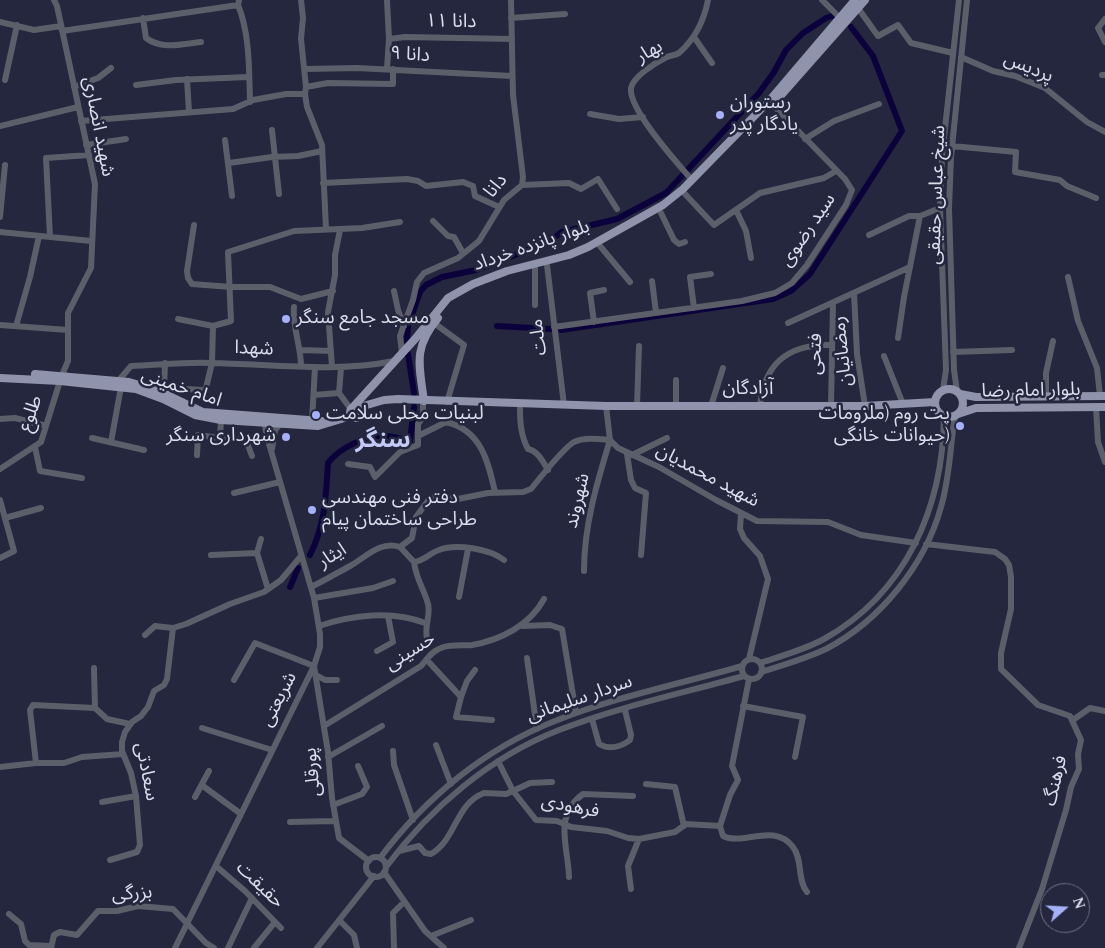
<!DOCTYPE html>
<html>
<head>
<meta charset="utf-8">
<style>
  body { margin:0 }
  #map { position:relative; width:1105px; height:948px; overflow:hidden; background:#24273e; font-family:Spectral,serif }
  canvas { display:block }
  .north { position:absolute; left:1040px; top:883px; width:50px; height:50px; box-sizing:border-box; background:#24273e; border:1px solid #6d7084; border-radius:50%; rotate:71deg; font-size:14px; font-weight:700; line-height:20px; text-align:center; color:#dbdeed }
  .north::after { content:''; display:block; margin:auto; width:18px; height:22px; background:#a6b1fc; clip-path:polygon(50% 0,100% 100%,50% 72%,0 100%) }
</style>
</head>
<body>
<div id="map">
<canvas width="1105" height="948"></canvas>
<div class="north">N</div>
</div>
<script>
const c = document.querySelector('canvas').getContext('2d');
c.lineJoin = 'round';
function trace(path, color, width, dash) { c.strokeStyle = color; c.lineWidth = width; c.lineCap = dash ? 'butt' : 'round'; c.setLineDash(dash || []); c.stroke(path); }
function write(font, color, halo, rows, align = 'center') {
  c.font = font + ' Spectral,"Noto Sans Arabic",serif'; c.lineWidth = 5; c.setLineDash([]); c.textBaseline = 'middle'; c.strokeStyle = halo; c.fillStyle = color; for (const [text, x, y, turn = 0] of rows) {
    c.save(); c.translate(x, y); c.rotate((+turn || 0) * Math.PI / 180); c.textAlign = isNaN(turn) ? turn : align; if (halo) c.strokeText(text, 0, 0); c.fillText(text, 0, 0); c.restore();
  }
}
trace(new Path2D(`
  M 497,326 L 550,329
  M 561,330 L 773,299 L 791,291 L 810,274 L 902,131 L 873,56 L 851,27
  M 407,341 L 408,326 L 420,292 L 426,285 L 442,277 L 476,270 L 546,243 L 562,232 L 617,219 L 666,193 L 759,93 L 774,72 L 786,50 L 803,33 L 826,18 L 835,15
  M 408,354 L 414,393
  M 310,555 C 325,525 326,496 328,463 C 339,448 368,434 387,436 C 395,437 403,439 410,441 L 414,407
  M 290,587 L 298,568`), '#0b023b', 6);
trace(new Path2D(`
  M 54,0 L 57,6 L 95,184 L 91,268 L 68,313 L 68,361 L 62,375
  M 239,0 L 238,5 C 250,34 249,71 250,102
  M 301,0 L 303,18 L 301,39 L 306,87 L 305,94 L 307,107 L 322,145 L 326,229
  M 387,0 L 389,39 L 387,69
  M 822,0 L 840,18
  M 858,8 L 878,36 L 898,25 L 911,43 L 953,53
  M 143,18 L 146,38 C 162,50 181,44 201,42
  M 511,18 L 565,14
  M 1105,19 L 1098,28 L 1105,42
  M 0,22 L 34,30 L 61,26
  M 62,31 L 238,5
  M 694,37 L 712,63
  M 389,39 L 405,37 L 512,39
  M 961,57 L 993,71 L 1015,76 L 1045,88 L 1087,122 L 1105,132
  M 305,69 L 357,68 L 512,76
  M 1102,75 L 1105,75
  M 187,79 L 189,112
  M 5,80 L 17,25
  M 136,85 L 176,80 L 248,77
  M 74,87 L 98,78 L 111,68
  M 306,87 L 328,83 L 393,84 L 393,69
  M 590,114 L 619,119 L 643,117
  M 81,121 L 233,109 L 253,100 L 286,94 L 305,94
  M 0,126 L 78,107
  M 272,130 L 279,194
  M 805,139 L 834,121 L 879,104
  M 225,140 L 232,196
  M 86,145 L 126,139
  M 952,146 L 1016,152 L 1015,172 L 1060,180 L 1067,186 L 1096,198
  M 229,163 L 272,157 L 298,156 L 322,151
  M 692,180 C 678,164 628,109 631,88 C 633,77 655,63 665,58 C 669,55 675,56 679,53 C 695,39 704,21 708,0
  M 323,183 L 407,179 L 418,181 L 426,186 L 463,182 L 473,186 L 475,196 L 499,207
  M 522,185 L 569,183 L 581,189 L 598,179 L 617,209
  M 685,194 L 714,225 L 760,193 L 824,178 L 836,171
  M 736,210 L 746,231 L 751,258
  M 661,213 L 674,240 L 679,244 L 685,242
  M 0,217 L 5,165
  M 433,221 L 448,236 L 454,237 L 463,253
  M 194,225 L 187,271 L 188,278 L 192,284 L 231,287 L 270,287 L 301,299 L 333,291
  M 0,232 L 91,241
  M 869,235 L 909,216 L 920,216 L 940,208
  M 50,237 L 46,158 L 89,155
  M 600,246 L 630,282
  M 547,265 L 564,405
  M 535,268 L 535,305
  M 1068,277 L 1078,321 L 1097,368 L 1100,396
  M 652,281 L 656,312
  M 394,291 L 398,310 L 404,326
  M 854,293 L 857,354 L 865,406
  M 294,307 C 292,326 301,346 301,366
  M 694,308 L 690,277 L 711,274
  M 178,319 L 213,326 L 231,321 L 228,252 L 294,231 L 362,228 L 400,222
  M 594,322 L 590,293 L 604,290
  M 434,323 L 464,345 L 447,402
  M 788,323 L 910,267
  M 0,325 L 68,330
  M 16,326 L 30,277 L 39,236
  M 554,327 L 742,301 L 775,293 L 792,283 L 807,265 L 846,205 L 852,190 L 845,179 L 773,105
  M 898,338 L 904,297 L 920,216
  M 301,350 L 331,351
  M 953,352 L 1012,350
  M 402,353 L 400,336 L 413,300 L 417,282 L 424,273 L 458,258 L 479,241 L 504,200 L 522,185 L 523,177 L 513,95 L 511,0
  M 884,356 L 903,404
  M 332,367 L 328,312 L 335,275 L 335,255 L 340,230
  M 119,380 L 131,366 C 158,365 184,362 211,363 C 272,364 334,373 394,361
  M 676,380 L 676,406
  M 165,388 L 204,390 L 206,388 L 212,363 L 213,326
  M 164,390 L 165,363
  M 943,390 L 946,370 L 940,208 L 942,156 L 959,0
  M 957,391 L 954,370 L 949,208 L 951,157 L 967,0
  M 339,393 L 341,368
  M 314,395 L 339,393 L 350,408
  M 1046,396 L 1046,373 L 1053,341
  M 606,406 L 610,440 L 618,448 L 659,467 L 716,500 L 757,521 L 828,522 L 861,535 L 916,543
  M 637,406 L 639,346
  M 711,406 L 723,368
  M 760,406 C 764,365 786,345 828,345
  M 831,406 L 833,303
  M 1096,407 L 1098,442 L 1105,462
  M 520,408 C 520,423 521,436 528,449 C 538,451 543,462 548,470
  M 0,419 L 15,418 L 46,426
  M 221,420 L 220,438 L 246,440 L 252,456
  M 312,421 L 315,367
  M 418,436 L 446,422 C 481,430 488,461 495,492
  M 92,438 L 144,450
  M 111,442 L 121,387
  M 35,447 L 40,471 L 82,478
  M 272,449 L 275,430 L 280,424
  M 627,454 L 631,480 L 635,488 L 646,493 L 641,555
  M 197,455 L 198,435 L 220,438
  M 632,455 L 667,438
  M 348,464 L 370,467 L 375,477 L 400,452 L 418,445 L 418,424 L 423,417 L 423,404
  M 0,469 L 41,442 L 60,381
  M 234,493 L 280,482
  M 0,500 L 14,551 L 0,558
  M 741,514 L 740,529 L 744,538 L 760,556 L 768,579 L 749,659
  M 5,518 L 41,508
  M 261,539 L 257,553 L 268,589
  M 926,544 L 995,552 L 1005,559 L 1009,565 L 1011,577 L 1011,609 L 1001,653 L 1001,669 L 1038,705 L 1070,716 L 1081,740 L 1078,754 L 1079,769 L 1071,787 L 1066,810 L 1042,889 L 1019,948
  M 400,547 L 412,538 L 416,517 L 430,498 L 439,496 L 458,499 L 488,493 L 523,492 L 531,489 C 539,479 565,447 574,442 C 585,437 599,439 610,440 C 597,483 584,525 584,571
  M 400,547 L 414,562 C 424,561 430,553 439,550 C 456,543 490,549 504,560
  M 211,555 L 257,553
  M 414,562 C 416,579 424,589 428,604 C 431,615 424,625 427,639
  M 311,587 C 324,581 337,573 350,566 C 365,558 380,540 400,547
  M 459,597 L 468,549
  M 314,598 L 373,588 L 393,581
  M 319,626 C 352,615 392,610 425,623
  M 523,626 L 550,625 L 562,629 L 576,713
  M 145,635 L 155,626 L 173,628 L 186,624 L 230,604 L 264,592 L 281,580 L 301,556
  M 377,651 L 393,642 L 388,616
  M 527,658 L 537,729
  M742 669a10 10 0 1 1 20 0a10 10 0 1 1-20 0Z
  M 427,660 L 461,697 L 456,717 L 492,720
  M 760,663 C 781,656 804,650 824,639 C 906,593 943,508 944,416
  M 94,668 L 95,708
  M 761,672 C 783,665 805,659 826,649 C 880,621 925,565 941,507 C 950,477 950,446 955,416
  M 316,675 L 325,680 L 337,680
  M 749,679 L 732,766 L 738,780 L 730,795 L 720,826 L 723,836 C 743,846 774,822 793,847 C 803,860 797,880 807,892
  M 234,680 L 255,643 L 314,666 L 328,752 L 332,798 L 339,838 L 369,861
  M 461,697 L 467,681 L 475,670
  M 743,706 L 803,717 L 795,757
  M 592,719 L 599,744 C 609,750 621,747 630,740 L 631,735 L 625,710
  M 1073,720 L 1090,708 L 1105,711
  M 324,726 L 421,666 C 427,659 432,651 441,648 C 450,644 462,646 472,645 C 501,640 530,625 544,599
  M 202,728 L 272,750
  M 436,745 L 451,784
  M 393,751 L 394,765 L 413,820
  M 328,757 L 382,726
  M 498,761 L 513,791 L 530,783 L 552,782
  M 36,763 L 30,710 L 33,705 L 95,708 L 107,719 L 130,724
  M 0,767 L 36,763 L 64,763 L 82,757 L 123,754
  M 646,784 L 675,787 L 684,826
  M 203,786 L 241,814
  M 195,797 L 209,771
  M 102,802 L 136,796
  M 333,805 L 362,794 L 367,787 L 358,766
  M 290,822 L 335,821
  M 399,851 L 419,846 L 425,853 L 431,854 C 456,840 455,804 484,793 L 506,794 L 513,791 L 536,820 L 557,821 L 571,827 L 607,831 L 628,838 L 639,839 L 675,832 L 686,824 L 720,826
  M366 867a10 10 0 1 1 20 0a10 10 0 1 1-20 0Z
  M 380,858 C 425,798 486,748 555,721 C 615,697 680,684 742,666
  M 110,860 L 137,852 L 140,845 L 136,796 L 131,773 L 122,751 L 122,742 L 125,732 L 132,722 L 141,716 L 148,707 L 154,691 L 164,685 L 167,679 L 173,628
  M 216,866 L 245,891 L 281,928
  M 386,867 C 430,808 490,757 559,730 C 618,707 683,693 744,676
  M 384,872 L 425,931 L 444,948
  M 569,877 C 568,845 553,816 583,794 L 633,796
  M 631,889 L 628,866 L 639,839
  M 9,914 L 21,924 L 25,941 L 29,945 L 51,946
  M 340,921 L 354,935 L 357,948
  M 431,936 L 471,920
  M 51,948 L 54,935 L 60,932 L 77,935 L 98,911 L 117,911 L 138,906 L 173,909 L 206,943 L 214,948
  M 175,948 L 314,666 L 320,647 L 320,634 L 314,598 L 267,437 L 264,420
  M 228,948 L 252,898
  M 254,948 L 275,922
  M 317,948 L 374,876
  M 394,948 L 393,913 L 404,902`), '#5c5f6a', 6);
trace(new Path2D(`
  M 775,102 L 865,0
  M 35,374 L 129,382 L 157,390 L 203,412 L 321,421
  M 0,378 L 60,381 L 136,389 L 163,399 L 195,415 L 221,420 L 318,426 L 351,416
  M935 403a14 14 0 1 1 28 0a14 14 0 1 1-28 0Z
  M 960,394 L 976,397 L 1105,396
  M 424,401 C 419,364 413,348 438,318
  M350 412a6 6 0 1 1 12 0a6 6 0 1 1-12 0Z
  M 354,406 L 415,339 L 448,298 L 473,284 L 507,271 L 569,255 L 588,247 L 663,205 L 683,189 L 769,101 L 855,0
  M 360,407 L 384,400 L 398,399 L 606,406 L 865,406 L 935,402
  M 958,414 L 976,408 L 1105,407`), '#8f93ab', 8);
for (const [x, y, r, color] of [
  [720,115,5,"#a6b1fc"],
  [286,319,5,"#a6b1fc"],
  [316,415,5,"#a6b1fc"],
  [960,426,5,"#a6b1fc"],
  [286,437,5,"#a6b1fc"],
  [312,510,5,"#a6b1fc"]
]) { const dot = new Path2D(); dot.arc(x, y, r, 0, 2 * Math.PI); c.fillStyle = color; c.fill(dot); trace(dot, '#24273e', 2); }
write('19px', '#dbdeed', '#24273e', [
  ["دانا ۱۱",451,23,1],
  ["بهار",650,53,-30],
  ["دانا ۹",410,56,4],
  ["پردیس",1028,69,22],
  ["شهید انصاری",97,127,79],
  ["دانا",497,187,-50],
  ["شیخ عباس حقیقی",938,195,-88],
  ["سید رضوی",809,231,-56],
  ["بلوار پانزده خرداد",532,247,-19],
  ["ملت",540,337,-97],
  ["شهدا",254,350,2],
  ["رمضانیان",844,351,-96],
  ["فتحی",817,354,-89],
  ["امام خمینی",181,389,19],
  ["آزادگان",748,390],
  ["بلوار امام رضا",1031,392,-1],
  ["طلوع",32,414,-70],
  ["شهید محمدیان",707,477,28],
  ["شهروند",579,501,-77],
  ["ایثار",333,557,-32],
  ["حسینی",411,653,-32],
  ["شریعتی",280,700,-63],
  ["سردار سلیمانی",580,700,-19],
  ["سعادتی",145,772,79],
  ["پورقلی",314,772,-96],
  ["فرهنگ",1057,781,-77],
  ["فرهودی",570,808,11],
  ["حقیقت",259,886,44],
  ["بزرگی",132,895,-4]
]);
write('19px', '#dbdeed', '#24273e', [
  ["رستوران",730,104],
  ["یادگار پدر",730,126],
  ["مسجد جامع سنگر",296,319],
  ["لبنیات محلی سلامت",326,415],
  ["پت روم (ملزومات",950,415,"right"],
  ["حیوانات خانگی)",950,437,"right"],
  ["شهرداری سنگر",276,437,"right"],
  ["دفتر فنی مهندسی",322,499],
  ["طراحی ساختمان پیام",322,521]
], 'left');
write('bold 24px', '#c3caf5', '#24273e', [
  ["سنگر",383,442]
]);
</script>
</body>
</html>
